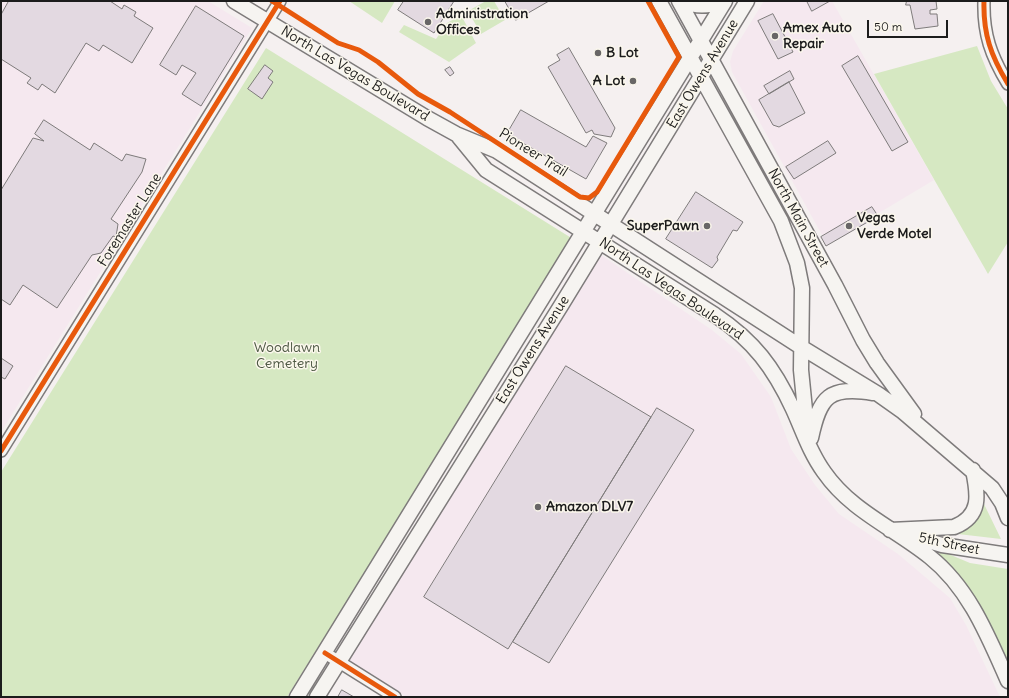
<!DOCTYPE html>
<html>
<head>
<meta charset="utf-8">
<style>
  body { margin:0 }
  #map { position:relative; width:1009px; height:698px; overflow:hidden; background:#f5f0f0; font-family:Delius,sans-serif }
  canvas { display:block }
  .frame { position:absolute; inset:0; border:2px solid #1c1c1c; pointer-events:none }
  .scale { position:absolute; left:867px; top:20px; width:81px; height:18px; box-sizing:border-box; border:2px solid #1c1c1c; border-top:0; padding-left:5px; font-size:12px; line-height:14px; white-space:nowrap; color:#1c1c1c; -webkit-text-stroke:3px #fbf7ec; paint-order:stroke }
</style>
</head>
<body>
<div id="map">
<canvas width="1009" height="698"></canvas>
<div class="frame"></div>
<div class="scale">50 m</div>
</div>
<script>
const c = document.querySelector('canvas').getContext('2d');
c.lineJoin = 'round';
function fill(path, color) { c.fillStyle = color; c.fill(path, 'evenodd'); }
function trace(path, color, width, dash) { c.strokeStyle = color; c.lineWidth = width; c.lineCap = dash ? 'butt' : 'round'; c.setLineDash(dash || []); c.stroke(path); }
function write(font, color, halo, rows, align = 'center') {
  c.font = font + ' Delius,sans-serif'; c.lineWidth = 3; c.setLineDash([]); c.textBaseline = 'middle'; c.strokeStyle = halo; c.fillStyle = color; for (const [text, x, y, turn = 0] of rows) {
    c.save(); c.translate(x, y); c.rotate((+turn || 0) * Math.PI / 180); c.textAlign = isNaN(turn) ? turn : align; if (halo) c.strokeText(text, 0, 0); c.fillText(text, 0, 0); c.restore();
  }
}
fill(new Path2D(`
  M 1,1 L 208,1 L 252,28 L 1,432 Z
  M 764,1 L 832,1 L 934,180 L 827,244 L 732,72 L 730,62 L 733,51 Z
  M 598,253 L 712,330 L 741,354 L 771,397 L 791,449 L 815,485 L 839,514 L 898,554 L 950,598 L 966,625 L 1000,697 L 407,697 L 346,661 Z`), '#f5e8ef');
fill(new Path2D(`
  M 349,1 L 395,1 L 382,23 Z
  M 486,1 L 494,1 L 505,20 L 481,34 L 468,11 Z
  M 461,15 L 476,43 L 449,62 L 399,32 L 404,25 L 436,39 L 447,23 Z
  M 977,46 L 991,81 L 1008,109 L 1008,242 L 988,274 L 874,74 Z
  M 266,48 L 573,239 L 287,697 L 1,697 L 1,472 Z
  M 984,504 L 1001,539 L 958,534 L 969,525 Z
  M 939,553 L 946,553 L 970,563 L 1008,569 L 1008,661 L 979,604 L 945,562 L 938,557 Z`), '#d6e8c2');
const building = new Path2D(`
  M 9,1 L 110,1 L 122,9 L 124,5 L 136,12 L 134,16 L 153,28 L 132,63 L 103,45 L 99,51 L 86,43 L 55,93 L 42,84 L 38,90 L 27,83 L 31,78 L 1,59 L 1,15 Z
  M 404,1 L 454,1 L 434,33 L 398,10 Z
  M 505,1 L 549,1 L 516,20 Z
  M 807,1 L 830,1 L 812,11 Z
  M 907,1 L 936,1 L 937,9 L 930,10 L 930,14 L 937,14 L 938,26 L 915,29 L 910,5 L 906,5 Z
  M 196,6 L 244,36 L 201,106 L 182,94 L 196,73 L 182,65 L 176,75 L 160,65 Z
  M 773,14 L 793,52 L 778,59 L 758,21 Z
  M 569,48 L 615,128 L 611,137 L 594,134 L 592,130 L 586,133 L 548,67 L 560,60 L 557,55 Z
  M 858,56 L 908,142 L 892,151 L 842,66 Z
  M 265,65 L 273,71 L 268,78 L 273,82 L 262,99 L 248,89 Z
  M 450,67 L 454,73 L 450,76 L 445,70 Z
  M 790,71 L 794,79 L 769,94 L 764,86 Z
  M 789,82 L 805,113 L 779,127 L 773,125 L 759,100 Z
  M 521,110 L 586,147 L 593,136 L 607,143 L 586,179 L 507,134 Z
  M 44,120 L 90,150 L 94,143 L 122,161 L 126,154 L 146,159 L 142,172 L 111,219 L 118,224 L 116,237 L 113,236 L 101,253 L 92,255 L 57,308 L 23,285 L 10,305 L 1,299 L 1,190 L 33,138 L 44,141 L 35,134 Z
  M 828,141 L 836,153 L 794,179 L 786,167 Z
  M 696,192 L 743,222 L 737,231 L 733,230 L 717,257 L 718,260 L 712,268 L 666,239 Z
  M 872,207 L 878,216 L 826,246 L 821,237 Z
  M 1,358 L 13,366 L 5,379 L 1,377 Z
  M 566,366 L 651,417 L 508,649 L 424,597 Z
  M 657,408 L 694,430 L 549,663 L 513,642 Z
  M 342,690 L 354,697 L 338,697 Z`);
fill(building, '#e3d9e1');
trace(building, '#7e7b7b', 1);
const minor = new Path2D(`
  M 984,1 C 983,34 991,56 1008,84
  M 1,451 L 280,1
  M 325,653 L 395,697`);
const major = new Path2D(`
  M 234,1 L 427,118 L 456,134 L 497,151 L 801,347 L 878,394 L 902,411 L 992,488 L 1002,503 L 1008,518
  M 659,1 L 781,221 L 797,263 L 802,288 L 801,370 L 807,430
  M 679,1 L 835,285 L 863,340 L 877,363 L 914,414
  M 684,1 C 695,7 709,7 720,1
  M 459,137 L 486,170 L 715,315 C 754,341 774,368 793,409 C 803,431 810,453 824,472 C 851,511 894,528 930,557 C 969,588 988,636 1008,681
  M 811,438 C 820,396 829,386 873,393
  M 890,530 L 954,527 C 982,516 978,494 973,470
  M 905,534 L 942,545 L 1008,555
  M 297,697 L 725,1
  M 317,697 L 562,304 L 747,1`);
trace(minor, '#7e7b7b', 14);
trace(major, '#7e7b7b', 17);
trace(minor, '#f6f4f1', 11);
trace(major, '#f6f4f1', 14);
trace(new Path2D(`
  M 272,1 L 338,43 L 359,50 L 378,62 L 418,94 L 450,112 L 580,197 L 589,198 L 597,192 L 679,57 L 648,1
  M 984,1 C 983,34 991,56 1008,84
  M 1,451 L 280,1
  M 325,653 L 395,697`), '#e8590c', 5);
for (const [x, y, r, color] of [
  [428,22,4,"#686666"],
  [775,36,4,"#686666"],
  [598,53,4,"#686666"],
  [633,81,4,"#686666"],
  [707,226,4,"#686666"],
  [849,226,4,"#686666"],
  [538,507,4,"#686666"]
]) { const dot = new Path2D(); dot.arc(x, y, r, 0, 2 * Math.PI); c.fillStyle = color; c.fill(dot); trace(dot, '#fbf7ec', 1.5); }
write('bold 14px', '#1c1c1c', '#fbf7ec', [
  ["Administration",436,14],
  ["Offices",436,30],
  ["Amex Auto",783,28],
  ["Repair",783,44],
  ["B Lot",606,53],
  ["A Lot",625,81,"right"],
  ["Vegas",857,218],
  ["Verde Motel",857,234],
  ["SuperPawn",699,226,"right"],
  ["Amazon DLV7",546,507]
], 'left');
write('14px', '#1c1c1c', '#fbf7ec', [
  ["North Las Vegas Boulevard",355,74,31],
  ["East Owens Avenue",703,74,-59],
  ["Pioneer Trail",533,153,32],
  ["North Main Street",798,218,61],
  ["Foremaster Lane",130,220,-58],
  ["North Las Vegas Boulevard",671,289,34],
  ["East Owens Avenue",533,350,-58],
  ["5th Street",949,544,12]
]);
write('14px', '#4c5742', '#fbf7ec', [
  ["Woodlawn",287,348],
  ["Cemetery",287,364]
]);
</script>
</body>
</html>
